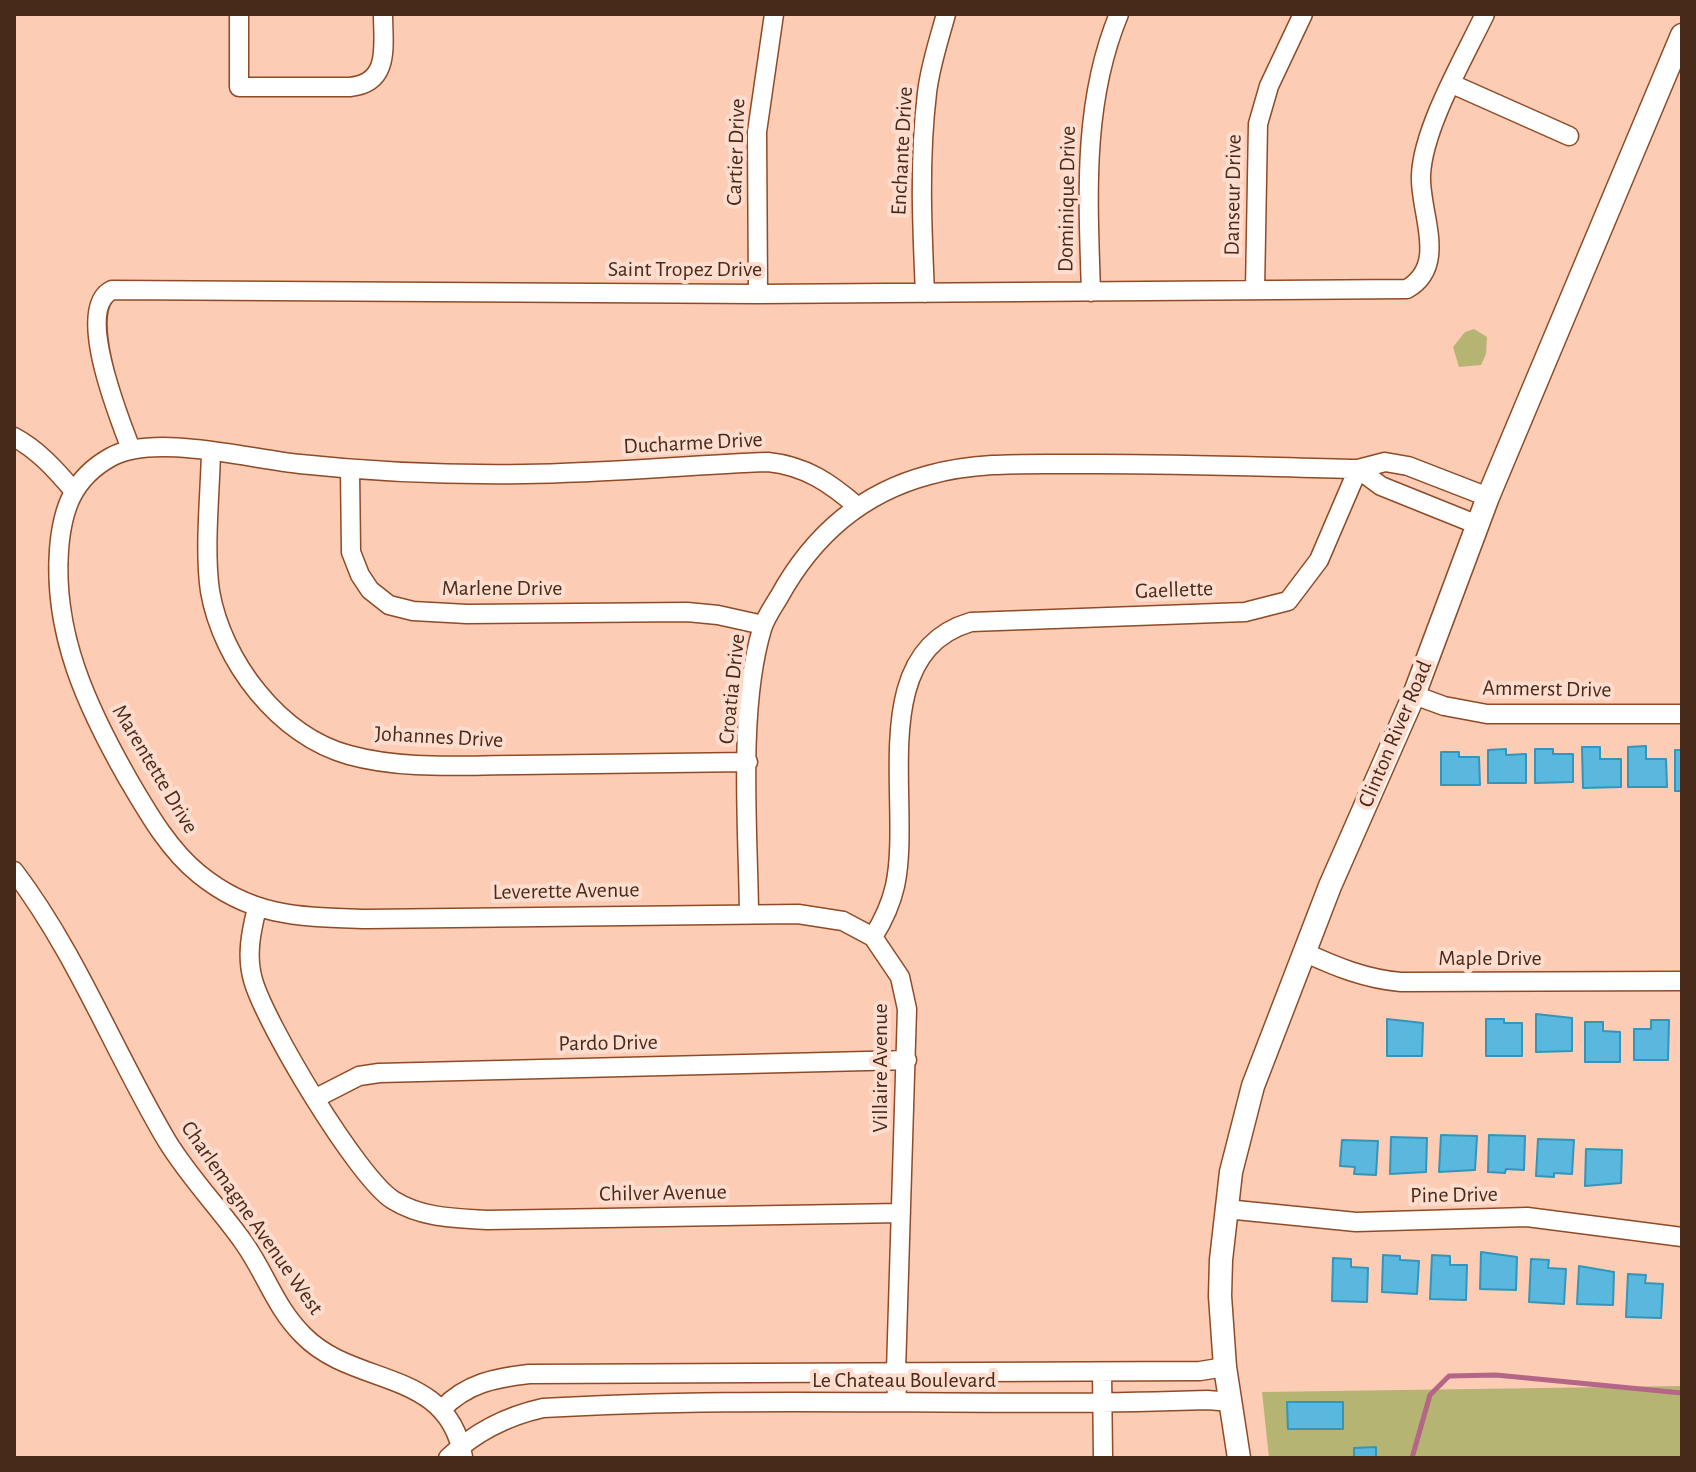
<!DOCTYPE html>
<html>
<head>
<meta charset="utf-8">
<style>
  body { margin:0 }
  #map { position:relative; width:1696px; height:1472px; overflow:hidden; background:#fcccb5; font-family:"Alegreya Sans",sans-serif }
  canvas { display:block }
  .frame { position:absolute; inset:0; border:16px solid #482a1a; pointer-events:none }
</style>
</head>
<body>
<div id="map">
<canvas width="1696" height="1472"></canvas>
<div class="frame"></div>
</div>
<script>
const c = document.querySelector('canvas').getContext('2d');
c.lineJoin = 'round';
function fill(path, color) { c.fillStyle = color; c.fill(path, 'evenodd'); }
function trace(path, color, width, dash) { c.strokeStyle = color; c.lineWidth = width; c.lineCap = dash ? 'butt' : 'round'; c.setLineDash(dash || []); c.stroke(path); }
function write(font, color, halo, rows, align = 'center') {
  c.font = font + ' "Alegreya Sans",sans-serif'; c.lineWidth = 8; c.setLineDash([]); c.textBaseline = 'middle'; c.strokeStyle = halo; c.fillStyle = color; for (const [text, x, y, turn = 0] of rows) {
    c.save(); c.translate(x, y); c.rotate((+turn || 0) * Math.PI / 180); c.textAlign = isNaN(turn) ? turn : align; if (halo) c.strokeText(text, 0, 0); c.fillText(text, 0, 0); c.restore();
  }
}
fill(new Path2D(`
  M 1474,329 L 1487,337 L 1486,354 L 1481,365 L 1459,367 L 1453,347 L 1465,332 Z
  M 1682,1386 L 1682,1458 L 1269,1458 L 1262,1392 Z`), '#b5b473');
trace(new Path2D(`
  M 1412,1458 L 1430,1395 L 1449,1376 L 1496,1375 L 1682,1393`), '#b36686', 5);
const building = new Path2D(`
  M 1646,746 L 1646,759 L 1666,759 L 1667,787 L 1628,787 L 1628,747 Z
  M 1582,747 L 1600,747 L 1600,759 L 1621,759 L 1621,787 L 1583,788 Z
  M 1506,749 L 1506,755 L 1526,754 L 1526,783 L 1488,783 L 1488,750 Z
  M 1535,749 L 1553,749 L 1553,754 L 1573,754 L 1573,782 L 1535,783 Z
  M 1675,750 L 1682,750 L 1682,791 L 1675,791 Z
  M 1441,752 L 1459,752 L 1459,757 L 1479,757 L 1480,785 L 1441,785 Z
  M 1536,1014 L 1572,1018 L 1572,1051 L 1536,1052 Z
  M 1387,1019 L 1423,1023 L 1422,1056 L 1387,1056 Z
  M 1486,1019 L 1504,1019 L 1504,1023 L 1522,1023 L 1522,1056 L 1486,1056 Z
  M 1651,1020 L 1669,1020 L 1668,1060 L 1634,1060 L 1634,1029 L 1651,1029 Z
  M 1585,1022 L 1603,1022 L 1603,1031 L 1620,1032 L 1620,1062 L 1585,1062 Z
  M 1441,1135 L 1477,1136 L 1475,1170 L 1439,1172 Z
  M 1489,1135 L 1525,1136 L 1524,1170 L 1506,1169 L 1505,1173 L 1488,1172 Z
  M 1391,1137 L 1427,1138 L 1426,1172 L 1390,1174 Z
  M 1538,1139 L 1574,1140 L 1572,1174 L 1554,1173 L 1554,1177 L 1536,1176 Z
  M 1342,1140 L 1378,1141 L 1376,1175 L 1354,1174 L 1355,1167 L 1340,1166 Z
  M 1586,1149 L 1622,1150 L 1621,1183 L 1585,1186 Z
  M 1481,1252 L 1517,1257 L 1516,1290 L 1480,1289 Z
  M 1383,1255 L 1400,1256 L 1400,1260 L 1419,1261 L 1417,1294 L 1382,1292 Z
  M 1432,1255 L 1450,1256 L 1450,1265 L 1467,1265 L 1466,1300 L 1430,1299 Z
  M 1333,1258 L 1351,1259 L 1351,1267 L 1368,1268 L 1367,1302 L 1332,1301 Z
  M 1531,1259 L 1549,1260 L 1548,1268 L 1566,1269 L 1564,1304 L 1529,1302 Z
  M 1579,1266 L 1614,1272 L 1613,1305 L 1577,1304 Z
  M 1628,1274 L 1646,1275 L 1645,1283 L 1663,1284 L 1661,1318 L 1626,1317 Z
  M 1287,1402 L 1343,1402 L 1343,1429 L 1288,1429 Z
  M 1376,1447 L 1376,1458 L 1354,1458 L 1354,1448 Z`);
fill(building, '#5ab8de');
trace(building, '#3395b9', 2);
const minor = new Path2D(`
  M 239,14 L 239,87 L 350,87 C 391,83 383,45 383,14
  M 1452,84 L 1569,136
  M 1255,290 L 1258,124 L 1269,86 L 1303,14
  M 1091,292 C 1088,198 1082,103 1119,14
  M 925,293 C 922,227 919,159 927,93 C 930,66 939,40 946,14
  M 758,294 L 757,132 L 774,14
  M 14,437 C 38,450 55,469 73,490
  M 131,449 C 120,420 74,308 112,290 L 758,294 L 1407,289 C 1449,265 1419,212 1421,175 C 1423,128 1464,58 1485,14
  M 211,452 C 210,495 204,550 210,591 C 222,661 279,736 349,755 C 403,770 462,765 518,765 C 594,764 671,763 748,762
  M 1358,469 L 1381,486 L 1478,525
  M 350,470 L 351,552 L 360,575 L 370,590 L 389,605 L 413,611 L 467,614 L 687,612 L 718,615 L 763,625
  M 858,507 C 830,483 806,466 768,462 C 687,465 606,473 524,474 C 450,475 374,472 300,464 C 250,459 154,433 111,457 C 73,478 62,509 59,550 C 53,634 87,707 128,779 C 148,813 169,850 199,874 C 253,918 302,917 367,919 L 798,914 L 843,921 L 873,937
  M 1414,695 L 1444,706 L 1487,714 L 1682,714
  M 14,871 C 77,954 114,1052 167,1141 C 189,1177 220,1209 244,1243 C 266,1274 275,1307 303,1335 C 354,1388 448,1367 463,1457
  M 257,908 C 251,932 246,956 253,980 C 265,1023 357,1177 393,1200 C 422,1218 454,1218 487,1220 L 901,1213
  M 749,912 C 748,828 738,709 762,629 C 765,618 773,607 779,597 C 812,537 861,493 929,475 C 976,462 1025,464 1073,464 C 1168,463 1263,467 1358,469 L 1385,462 L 1408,466 L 1488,497
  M 1304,952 C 1336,967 1366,979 1401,982 L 1682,981
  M 316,1098 L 359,1076 L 379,1073 L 907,1060
  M 1226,1209 L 1356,1222 L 1527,1217 L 1682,1237
  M 1102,1372 L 1103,1458
  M 897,1402 L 896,1371 L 907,1009 L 900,977 L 873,937 C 883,921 891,904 895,886 C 913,804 864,653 971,622 L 1245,612 L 1288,601 L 1319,560 L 1358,469
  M 442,1409 C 467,1383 495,1378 529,1374 L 1200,1371 L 1225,1367
  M 448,1458 C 475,1432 507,1416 543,1408 C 764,1395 986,1408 1207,1400 L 1232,1402`);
const tertiary = new Path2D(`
  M 1239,1458 L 1225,1367 L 1220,1296 L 1221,1260 L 1231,1172 L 1253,1086 L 1330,886 L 1414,695 L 1488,497 L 1682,35`);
trace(minor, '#8f4b26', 21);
trace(tertiary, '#8f4b26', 25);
trace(minor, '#fff', 18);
trace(tertiary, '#fff', 22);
write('22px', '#482a1a', '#feddce', [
  ["Enchante Drive",902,151,-87],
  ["Cartier Drive",736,152,-88],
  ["Danseur Drive",1233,195,-89],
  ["Dominique Drive",1067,199,-89],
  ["Saint Tropez Drive",685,269],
  ["Ducharme Drive",693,443,-3],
  ["Marlene Drive",502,588],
  ["Gaellette",1174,590,-2],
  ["Croatia Drive",732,689,-84],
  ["Ammerst Drive",1547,689,1],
  ["Clinton River Road",1395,734,-67],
  ["Johannes Drive",439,737,3],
  ["Marentette Drive",155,769,59],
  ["Leverette Avenue",566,891,-1],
  ["Maple Drive",1490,958],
  ["Pardo Drive",608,1043,-1],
  ["Villaire Avenue",880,1068,-90],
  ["Chilver Avenue",663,1193,-1],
  ["Pine Drive",1454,1195,-1],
  ["Charlemagne Avenue West",252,1218,55],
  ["Le Chateau Boulevard",904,1380]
]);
</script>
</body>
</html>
